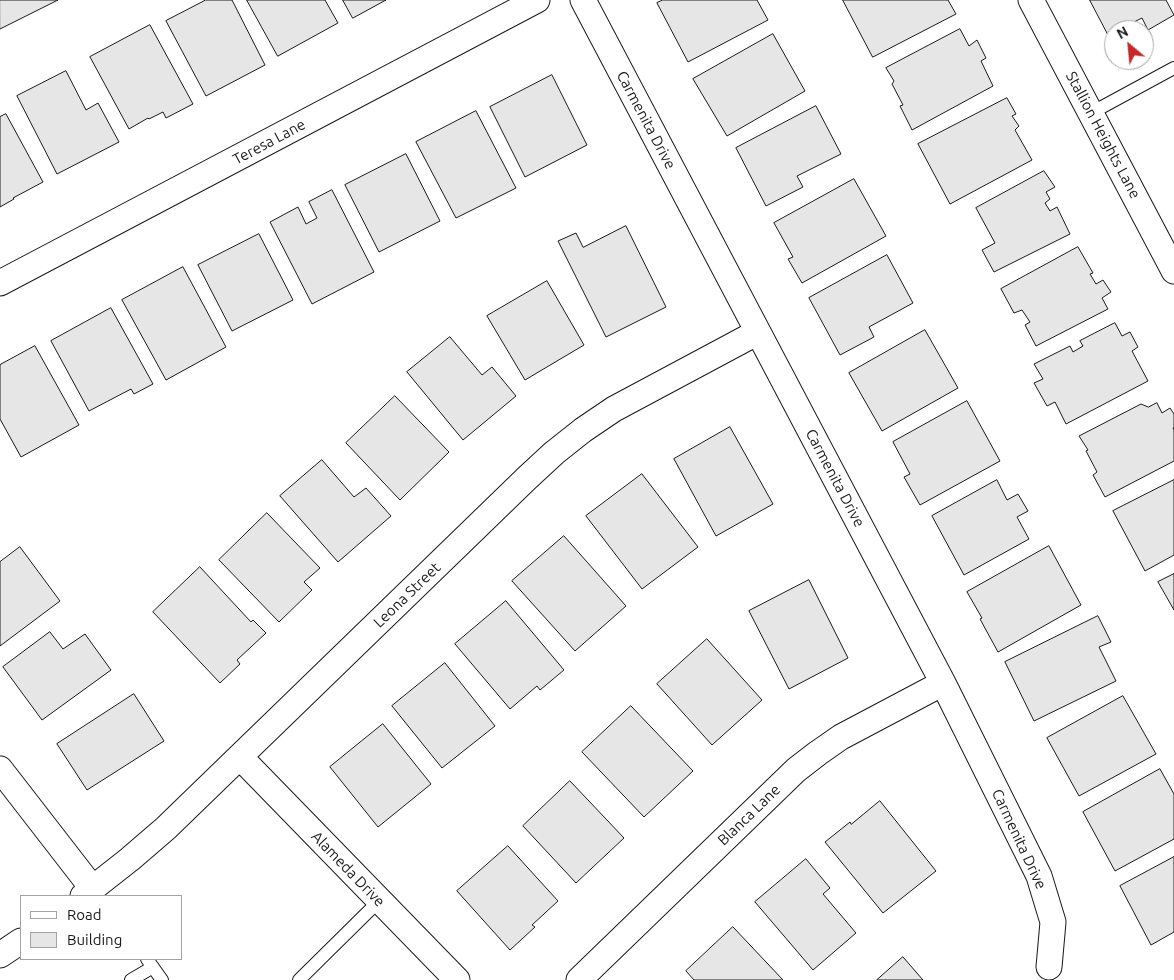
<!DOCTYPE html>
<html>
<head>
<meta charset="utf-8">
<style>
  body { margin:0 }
  #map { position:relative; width:1174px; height:980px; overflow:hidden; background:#fff; font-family:Ubuntu,sans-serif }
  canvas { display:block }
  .legend { position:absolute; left:20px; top:895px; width:162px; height:65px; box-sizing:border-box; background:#fff; border:1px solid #a3a3a3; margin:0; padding:6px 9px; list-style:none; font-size:15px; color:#1a1a1a }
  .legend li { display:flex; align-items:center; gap:10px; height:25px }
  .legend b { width:25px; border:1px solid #a3a3a3 }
  .north { position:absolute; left:1104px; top:20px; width:50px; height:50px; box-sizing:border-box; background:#fff; border:1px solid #a3a3a3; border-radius:50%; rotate:332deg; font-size:14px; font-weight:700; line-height:20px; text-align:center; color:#1a1a1a }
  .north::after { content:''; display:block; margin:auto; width:18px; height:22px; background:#c62828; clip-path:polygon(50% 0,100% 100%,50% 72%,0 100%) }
</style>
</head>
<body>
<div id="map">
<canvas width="1174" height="980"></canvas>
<ul class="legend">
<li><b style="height:6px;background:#fff"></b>Road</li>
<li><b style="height:14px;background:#e6e6e6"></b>Building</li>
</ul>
<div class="north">N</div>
</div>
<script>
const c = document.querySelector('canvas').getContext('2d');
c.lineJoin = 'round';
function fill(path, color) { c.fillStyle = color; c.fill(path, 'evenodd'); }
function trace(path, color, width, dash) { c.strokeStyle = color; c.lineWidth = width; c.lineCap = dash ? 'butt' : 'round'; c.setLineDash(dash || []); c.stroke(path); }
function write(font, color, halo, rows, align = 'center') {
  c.font = font + ' Ubuntu,sans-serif'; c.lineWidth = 4; c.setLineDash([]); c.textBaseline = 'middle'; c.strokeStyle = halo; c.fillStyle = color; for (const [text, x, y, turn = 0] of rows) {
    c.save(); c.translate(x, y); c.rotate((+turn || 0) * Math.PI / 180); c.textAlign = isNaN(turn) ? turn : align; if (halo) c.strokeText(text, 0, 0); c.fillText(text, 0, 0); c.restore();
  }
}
const building = new Path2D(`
  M 0,0 L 58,0 L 0,29 Z
  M 206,0 L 232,0 L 265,65 L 206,96 L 166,21 Z
  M 247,0 L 325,0 L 338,23 L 278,56 Z
  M 343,0 L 386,0 L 353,18 Z
  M 663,0 L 757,0 L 768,20 L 688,62 L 657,3 Z
  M 843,0 L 948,0 L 956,14 L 873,57 Z
  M 1090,0 L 1166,0 L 1174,15 L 1148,30 L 1142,18 L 1128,25 L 1128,28 L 1124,30 L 1114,30 L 1114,35 L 1110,38 Z
  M 150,25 L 193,104 L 166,118 L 163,112 L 149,119 L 148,118 L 129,129 L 90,57 Z
  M 960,29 L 969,46 L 977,40 L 986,58 L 981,61 L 993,86 L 912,130 L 900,106 L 903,105 L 892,84 L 894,81 L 886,68 Z
  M 773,34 L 805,91 L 727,136 L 693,79 Z
  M 66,71 L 86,110 L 98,103 L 119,142 L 57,174 L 17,96 Z
  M 552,75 L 587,145 L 525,177 L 490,107 Z
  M 1007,98 L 1016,114 L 1012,116 L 1019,126 L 1015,130 L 1032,160 L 950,204 L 918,144 Z
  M 816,106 L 841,154 L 797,176 L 803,187 L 766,206 L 736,148 Z
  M 476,111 L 516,188 L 456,218 L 416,142 Z
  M 6,114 L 43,182 L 13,198 L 14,199 L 0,207 L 0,117 Z
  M 406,154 L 440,221 L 379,252 L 345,185 Z
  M 1044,171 L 1055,187 L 1046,192 L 1050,199 L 1045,203 L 1050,211 L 1057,207 L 1070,234 L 994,272 L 982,250 L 995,243 L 976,208 Z
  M 854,179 L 886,236 L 802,283 L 788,259 L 793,257 L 774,223 Z
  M 332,190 L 374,272 L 312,304 L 270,222 L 298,207 L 306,224 L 317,218 L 309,202 Z
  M 626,226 L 666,307 L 606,337 L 558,241 L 576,233 L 583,247 Z
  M 259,234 L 293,300 L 232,331 L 198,265 Z
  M 1078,247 L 1093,273 L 1090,274 L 1096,284 L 1103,280 L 1111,292 L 1102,298 L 1108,309 L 1036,346 L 1025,325 L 1030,322 L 1022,310 L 1014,313 L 1001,289 Z
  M 887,255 L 913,303 L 869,327 L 874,337 L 840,355 L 809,298 Z
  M 183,267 L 226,347 L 166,380 L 122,300 Z
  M 547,281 L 584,345 L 525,380 L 487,316 Z
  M 111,308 L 153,384 L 134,394 L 131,389 L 89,411 L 51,341 Z
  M 1115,323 L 1122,336 L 1130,332 L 1138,347 L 1132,351 L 1148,381 L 1066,424 L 1055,402 L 1047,406 L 1034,383 L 1043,379 L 1034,364 L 1070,346 L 1073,352 L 1083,346 L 1080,341 Z
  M 925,330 L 958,388 L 882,431 L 849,373 Z
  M 450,337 L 482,375 L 492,367 L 516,396 L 463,440 L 407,372 Z
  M 35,346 L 79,425 L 21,457 L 0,419 L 0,365 Z
  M 395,396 L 449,452 L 400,500 L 346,443 Z
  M 967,401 L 1000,461 L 920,505 L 904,477 L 910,474 L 893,442 Z
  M 1157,403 L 1162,413 L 1170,408 L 1174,414 L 1174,428 L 1173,428 L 1174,430 L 1174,461 L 1105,497 L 1093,475 L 1097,472 L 1086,451 L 1088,450 L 1079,436 L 1141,404 L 1148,407 Z
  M 730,427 L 773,504 L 716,536 L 674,459 Z
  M 322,460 L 354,497 L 366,488 L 391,516 L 338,562 L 280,496 Z
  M 642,474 L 698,547 L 642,589 L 586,516 Z
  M 997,480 L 1007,500 L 1018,494 L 1028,511 L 1017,517 L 1029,539 L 964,575 L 932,516 Z
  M 1174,480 L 1174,555 L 1145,571 L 1113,511 Z
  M 267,513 L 320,568 L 304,582 L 312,590 L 279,622 L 219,560 Z
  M 564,536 L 626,606 L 575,651 L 512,581 Z
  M 1049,546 L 1081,605 L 998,652 L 980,619 L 982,618 L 967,592 Z
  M 20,547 L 60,601 L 0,646 L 0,562 Z
  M 200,567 L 251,622 L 253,620 L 266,633 L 237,660 L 240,664 L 220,683 L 153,612 Z
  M 1174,574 L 1174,610 L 1158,582 Z
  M 809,580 L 848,658 L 789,689 L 749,611 Z
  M 506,601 L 564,670 L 540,690 L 537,686 L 510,709 L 455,644 Z
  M 1098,616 L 1111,642 L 1099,647 L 1116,681 L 1034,721 L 1005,662 Z
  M 50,632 L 63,649 L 85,634 L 111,670 L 42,720 L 3,667 Z
  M 707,639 L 762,700 L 712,745 L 657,684 Z
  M 445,663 L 495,726 L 442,768 L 392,706 Z
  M 134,694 L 164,741 L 87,790 L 57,744 Z
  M 1123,696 L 1156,754 L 1079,796 L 1047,738 Z
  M 631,706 L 693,771 L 644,817 L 582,752 Z
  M 383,724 L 431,784 L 378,827 L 330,767 Z
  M 1160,769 L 1174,794 L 1174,839 L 1115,871 L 1083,812 Z
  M 570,781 L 624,838 L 576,883 L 523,826 Z
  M 880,801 L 936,871 L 883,913 L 825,842 L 850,822 L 851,824 Z
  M 508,846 L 558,901 L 532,925 L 535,927 L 510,950 L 457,891 Z
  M 1174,857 L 1174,932 L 1151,945 L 1120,886 Z
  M 806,859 L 830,888 L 823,894 L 856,933 L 813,970 L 755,902 Z
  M 733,927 L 783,980 L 694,980 L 686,971 Z
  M 903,957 L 923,980 L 877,980 Z`);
fill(building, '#e6e6e6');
trace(building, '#1a1a1a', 1);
const lane = new Path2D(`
  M 1091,113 L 1174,68
  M 147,959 L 162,980
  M 131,980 L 153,967
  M 299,980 L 379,901`);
const street = new Path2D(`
  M 583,0 L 943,683 L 1039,876 L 1053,922 L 1049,967
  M 1031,0 L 1174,271
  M 0,283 L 537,0
  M 240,757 L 457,980
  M 0,769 L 93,889
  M 83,896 L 130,859 L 166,828 L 527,478 L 554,453 L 583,430 L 614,409 L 758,332
  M 0,955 L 21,941
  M 579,980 L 796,770 L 818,753 L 841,737 L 943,683`);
trace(lane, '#1a1a1a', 14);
trace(street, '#1a1a1a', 27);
trace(lane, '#fff', 12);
trace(street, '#fff', 25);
write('15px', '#1a1a1a', '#fff', [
  ["Carmenita Drive",646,120,62],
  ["Stallion Heights Lane",1103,135,62],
  ["Teresa Lane",269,142,-28],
  ["Carmenita Drive",835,478,62],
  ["Leona Street",407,595,-44],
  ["Blanca Lane",749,815,-44],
  ["Carmenita Drive",1019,839,65],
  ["Alameda Drive",348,869,46]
]);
</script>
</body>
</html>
